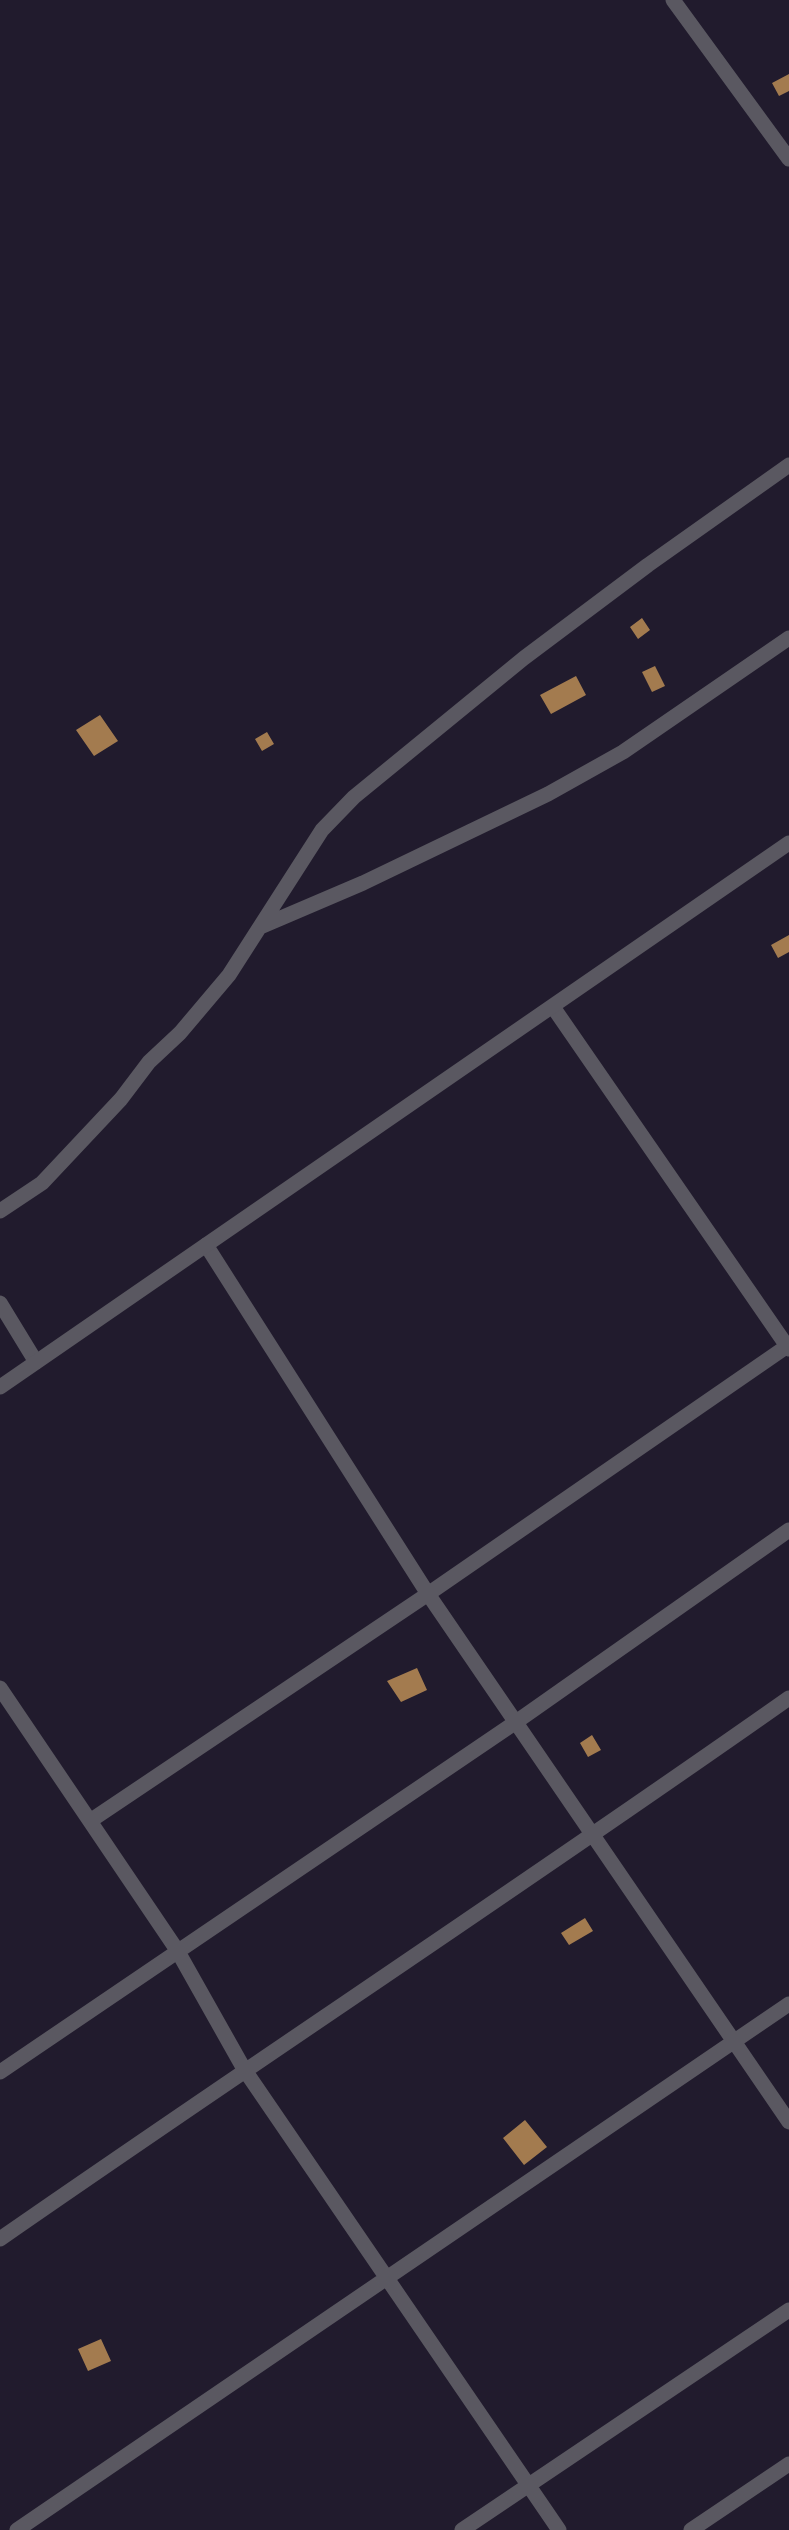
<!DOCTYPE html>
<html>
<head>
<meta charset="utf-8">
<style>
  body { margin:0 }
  canvas { display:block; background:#211b2d }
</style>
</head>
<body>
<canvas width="789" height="2530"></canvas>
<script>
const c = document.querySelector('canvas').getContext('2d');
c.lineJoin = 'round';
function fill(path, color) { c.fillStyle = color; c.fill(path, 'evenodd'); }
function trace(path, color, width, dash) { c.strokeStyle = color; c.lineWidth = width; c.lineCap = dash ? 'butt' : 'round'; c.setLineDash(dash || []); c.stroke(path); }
fill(new Path2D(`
  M 789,74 L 789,91 L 779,96 L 772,83 Z
  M 642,618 L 650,630 L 638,639 L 630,627 Z
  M 655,666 L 665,686 L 652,692 L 642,672 Z
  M 576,676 L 586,695 L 551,714 L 540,695 Z
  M 100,715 L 118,741 L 94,756 L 76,730 Z
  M 267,732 L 274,744 L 262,751 L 255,739 Z
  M 789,935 L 789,952 L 778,958 L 771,945 Z
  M 417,1668 L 427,1690 L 401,1702 L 387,1681 Z
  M 592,1735 L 601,1750 L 588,1757 L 580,1743 Z
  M 585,1918 L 593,1931 L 569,1945 L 561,1933 Z
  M 525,2120 L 547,2147 L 524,2165 L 503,2138 Z
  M 101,2339 L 111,2361 L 88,2371 L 78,2349 Z`), '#a37b4f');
trace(new Path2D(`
  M 673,0 L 789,159
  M 260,927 L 363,883 L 548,794 L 623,752 L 789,638
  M 553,1007 L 789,1349
  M 0,1211 L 42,1183 L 121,1099 L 149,1062 L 180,1033 L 229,975 L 322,830 L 354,797 L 524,658 L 648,565 L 789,465
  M 206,1245 L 428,1594 L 789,2122
  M 0,1303 L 36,1362
  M 0,1688 L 177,1950 L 244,2069 L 559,2530
  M 90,1821 L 428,1594 L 789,1345
  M 0,2072 L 516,1722 L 789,1530
  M 0,2239 C 262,2057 528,1882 789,1698
  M 17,2530 L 789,2004
  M 462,2530 L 789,2310
  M 691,2530 L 789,2464`), '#5a5861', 15);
trace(new Path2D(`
  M 0,1387 L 789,843`), '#5a5861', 15);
</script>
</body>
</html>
